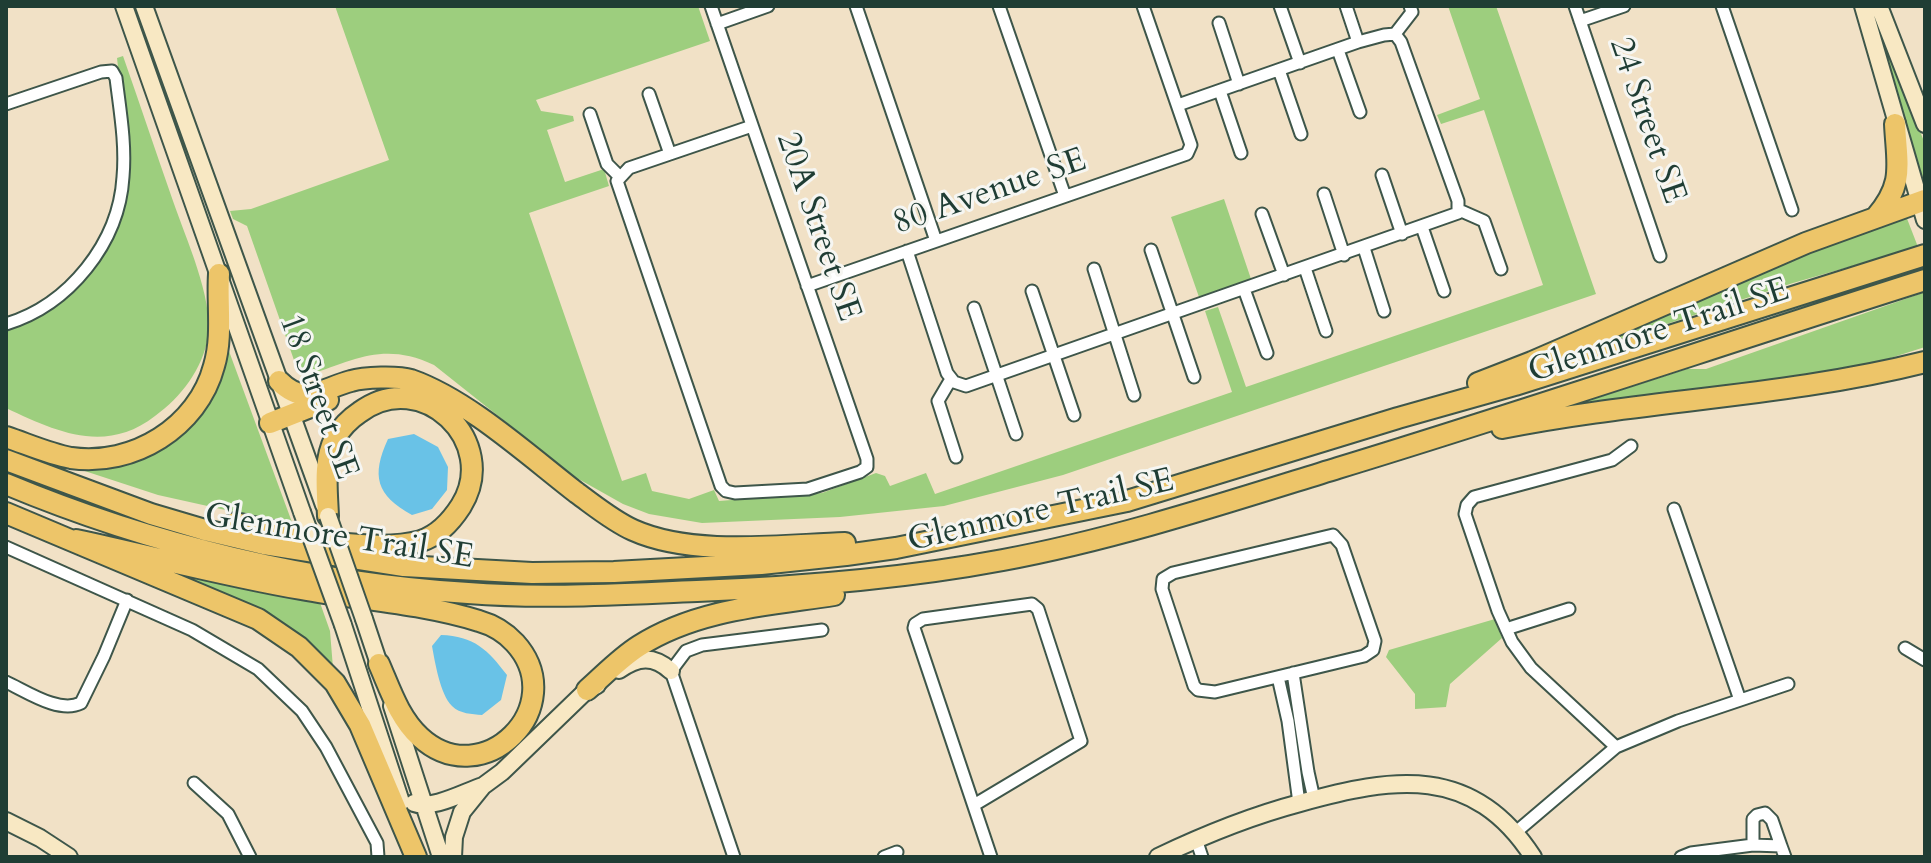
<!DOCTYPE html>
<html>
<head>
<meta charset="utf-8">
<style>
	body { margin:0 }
	#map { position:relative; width:1931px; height:863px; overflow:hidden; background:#f1e1c6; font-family:Cardo,serif }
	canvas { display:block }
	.frame { position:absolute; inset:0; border:8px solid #1f3d34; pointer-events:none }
</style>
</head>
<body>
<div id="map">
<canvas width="1931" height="863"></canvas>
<div class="frame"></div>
</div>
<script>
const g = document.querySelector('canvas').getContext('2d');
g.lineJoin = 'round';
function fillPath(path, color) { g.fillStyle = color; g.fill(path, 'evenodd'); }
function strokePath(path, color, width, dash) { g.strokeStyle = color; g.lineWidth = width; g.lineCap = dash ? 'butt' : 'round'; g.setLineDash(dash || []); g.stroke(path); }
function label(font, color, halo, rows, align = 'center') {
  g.font = font + ' Cardo,serif'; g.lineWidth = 6; g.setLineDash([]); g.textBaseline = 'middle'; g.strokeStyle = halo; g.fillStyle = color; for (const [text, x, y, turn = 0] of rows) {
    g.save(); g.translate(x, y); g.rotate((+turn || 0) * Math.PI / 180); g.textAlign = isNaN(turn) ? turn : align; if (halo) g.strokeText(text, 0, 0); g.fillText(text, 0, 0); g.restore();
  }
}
fillPath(new Path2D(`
	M335,6H698L710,41L536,100L541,111L573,116L574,121L547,130L565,182L604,169L609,186L529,213L622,481L646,473L652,491L689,499L714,490L719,501L822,493L876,473L885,476L890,486L926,473L935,494L1232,392L1205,311L1218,307L1246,387L1543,285L1484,110L1441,124L1437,115L1480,99L1448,6H1496L1596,294L1063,475L944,506L840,517L702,523L649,514L623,504L575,477L434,365C385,342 356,359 309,375L302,372L295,363L247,226L233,219L230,211L251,209L389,160Z
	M1877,21L1925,144L1924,182L1874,22Z
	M123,56C140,104 156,153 173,201C186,239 213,297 208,336C203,369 181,397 155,416C105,455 55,431 6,408V329L65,296L123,209L129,165L117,58Z
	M1224,199L1251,279L1199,297L1171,217Z
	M1906,216L1918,247L1793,283L1571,355L1794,253Z
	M1925,292V347L1856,369L1556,411L1687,369H1706Z
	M226,343L293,525L158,495L45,458L162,444Z
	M152,563L318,597L330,631L333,668Z
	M1495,619L1502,638L1450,684L1446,707L1415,709V694L1386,657L1389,650Z`), '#9dce7e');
fillPath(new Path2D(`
	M414,434L438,447L448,467L447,490L432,509L412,515C376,495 371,476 388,439Z
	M441,635C474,636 488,650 507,675L501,700L482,715C472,714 460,714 452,706C440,694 435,662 432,646Z`), '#69c2e7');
const street = new Path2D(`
	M711,6L867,459V467L860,472L808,489L735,493L726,491L721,486L617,181L629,168L752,126
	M856,6L936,241
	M999,6L1065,196
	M1280,6L1300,63
	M1346,6L1358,42
	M1575,6L1660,256
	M1722,6L1792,210
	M1580,21L1624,6
	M1219,23L1239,84
	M717,24L768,6
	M1395,34L1412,12L1410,6
	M1338,50L1360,112
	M1279,70L1301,134
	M1220,91L1241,153
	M649,94L670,154
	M6,104L101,72L112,71L116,78C120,111 126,144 123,177C119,243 69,305 6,324
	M590,114L607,164L619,176
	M1382,175L1402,234
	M1324,194L1344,255
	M1459,210L1484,221L1501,269
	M1262,214L1284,275
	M1422,227L1444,291
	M1364,248L1384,311
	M1151,250L1194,377
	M907,251L947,373L954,382L966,386L1458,213V201L1401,42L1395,34L1384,35L1358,42L1178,105
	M1305,268L1326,331
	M1094,269L1134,395
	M807,286L1187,154L1191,145L1143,6
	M1244,289L1267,353
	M1032,291L1074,415
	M974,308L1016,434
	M951,379L938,401L956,457
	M1674,509L1740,700
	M1333,535L1342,545L1375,641L1373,650L1364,656L1215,692L1198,690L1194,686L1162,589L1163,579L1173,573Z
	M6,547L192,630L258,669L302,711L326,747L377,843L378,857
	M1506,629L1569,609
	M1905,648L1925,660
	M1293,673L1308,772L1314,799
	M1278,677L1288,721L1299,803
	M6,682C26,691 59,714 81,703L104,656L127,600
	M1616,747L1531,668L1512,642L1498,611L1465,514L1467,505L1474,497L1612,460L1631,446
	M194,783L228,814L250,857
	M974,805L1081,741L1038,609L1032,604L923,619L915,624L914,628L991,857
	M1516,832L1616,747L1678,721L1788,684
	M1196,839L1202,857
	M1753,845V819L1757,815L1765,813L1772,820L1781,846
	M734,857L671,671L686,651L702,645L822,630
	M884,857L897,852
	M1681,857L1691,853L1753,845L1781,846L1785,857`);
const secondary = new Path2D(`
	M124,6L302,512
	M144,6L324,505
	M1863,6L1925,220
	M1879,6L1925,124
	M364,619L382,673
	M343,625L401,802
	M619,670C638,657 653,655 671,671
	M392,706L441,857
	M414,803C433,810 464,792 483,786
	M6,821L40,838L69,857
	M453,857L454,837L462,812L483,786L502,772L587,690L597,685
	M1158,857C1204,835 1251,816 1300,803C1393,777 1473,764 1533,857`);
const highway = new Path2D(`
	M1876,217C1905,183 1897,165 1895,124
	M279,381C305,407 321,389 351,381C364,377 398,376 411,380C468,400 529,456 577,493C595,506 613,521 633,530C693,557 781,545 845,543
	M1478,383L1532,362L1806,243L1925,200
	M270,423L328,400
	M1502,428C1642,400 1786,397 1925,362
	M6,437C27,444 49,454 71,458C133,467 198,427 214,366C223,336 217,304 219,274
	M6,460L151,514L205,530L264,544L404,566L532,573L614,572L761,564L846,555L896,548L1127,501L1398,418L1515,385L1925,255
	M6,484C152,545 310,583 468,593C544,599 621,594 697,591C799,587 902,579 1003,560C1116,539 1228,502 1338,468C1535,408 1729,342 1925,280
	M6,513L258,619L299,647L335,683L360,725L416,857
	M235,523C287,534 369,555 421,541C439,535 452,520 461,506C501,442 422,366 360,412C351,418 341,428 335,438C323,462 327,490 328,516
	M76,540C151,556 225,576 301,589C359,600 422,603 479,621C493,625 505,632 515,643C572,706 483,795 420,737C399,718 390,689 379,664
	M587,690C604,675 620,658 639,646C697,609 768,605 834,595`);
strokePath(street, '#3e564a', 15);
strokePath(secondary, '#3e564a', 20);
strokePath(highway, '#3e564a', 24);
strokePath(street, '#fff', 11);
strokePath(secondary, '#f8e8c3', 16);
strokePath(highway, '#edc569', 20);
const secondaryBridge = new Path2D(`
	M302,512L343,625
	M328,516L364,619`);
strokePath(secondaryBridge, '#3e564a', 20, []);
strokePath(secondaryBridge, '#f8e8c3', 16);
label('34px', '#1f3d34', '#f6f6f2', [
	["24 Street SE",1646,121,71],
	["80 Avenue SE",990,193,-19],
	["20A Street SE",817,227,71],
	["Glenmore Trail SE",1659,332,-18],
	["18 Street SE",317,397,70],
	["Glenmore Trail SE",1041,512,-13],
	["Glenmore Trail SE",339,538,9]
]);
</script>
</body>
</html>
